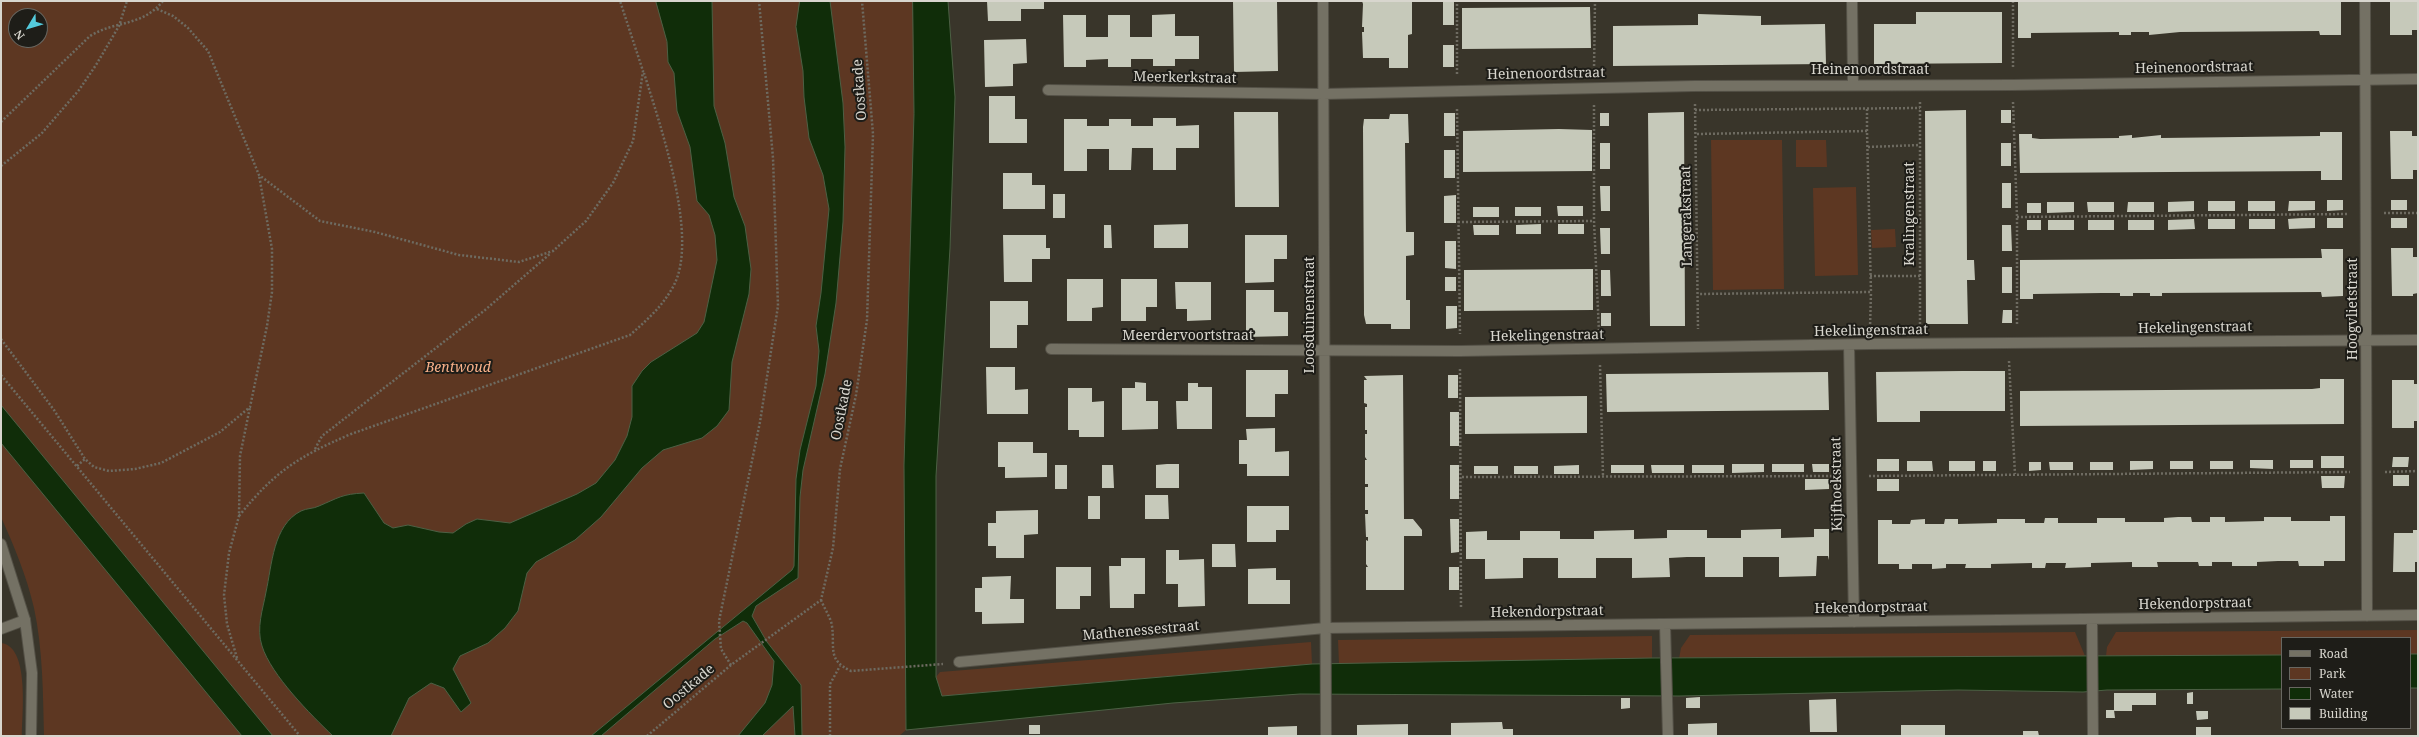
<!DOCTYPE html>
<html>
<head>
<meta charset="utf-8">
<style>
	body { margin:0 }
	#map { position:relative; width:2419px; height:737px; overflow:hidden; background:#39352a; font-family:"Noto Serif",serif }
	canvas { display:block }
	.frame { position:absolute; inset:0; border:2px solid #d8d6ce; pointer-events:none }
	.legend { position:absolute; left:2281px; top:637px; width:130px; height:92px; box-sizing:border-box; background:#1e1d18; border:1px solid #686761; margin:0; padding:5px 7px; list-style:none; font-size:12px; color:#d8d6ce }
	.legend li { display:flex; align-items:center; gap:8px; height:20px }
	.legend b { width:20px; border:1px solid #686761 }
	.north { position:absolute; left:8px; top:8px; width:40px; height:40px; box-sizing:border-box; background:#1e1d18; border:1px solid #686761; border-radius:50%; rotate:232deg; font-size:11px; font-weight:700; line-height:16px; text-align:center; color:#d8d6ce }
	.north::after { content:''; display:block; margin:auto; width:14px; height:18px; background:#53cadc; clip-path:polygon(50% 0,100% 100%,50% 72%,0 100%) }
</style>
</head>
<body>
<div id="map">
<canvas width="2419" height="737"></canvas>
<div class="frame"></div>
<ul class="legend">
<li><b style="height:5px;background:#747164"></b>Road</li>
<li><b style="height:11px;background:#5d3722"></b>Park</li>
<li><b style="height:11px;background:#102d09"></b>Water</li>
<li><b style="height:11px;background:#c6c9ba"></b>Building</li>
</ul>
<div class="north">N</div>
</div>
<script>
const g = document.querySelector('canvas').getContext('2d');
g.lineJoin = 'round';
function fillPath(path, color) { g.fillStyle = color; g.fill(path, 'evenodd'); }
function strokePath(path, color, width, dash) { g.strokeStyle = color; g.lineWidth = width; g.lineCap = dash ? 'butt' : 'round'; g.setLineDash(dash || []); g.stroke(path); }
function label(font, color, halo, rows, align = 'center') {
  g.font = font + ' "Noto Serif",serif'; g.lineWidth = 4; g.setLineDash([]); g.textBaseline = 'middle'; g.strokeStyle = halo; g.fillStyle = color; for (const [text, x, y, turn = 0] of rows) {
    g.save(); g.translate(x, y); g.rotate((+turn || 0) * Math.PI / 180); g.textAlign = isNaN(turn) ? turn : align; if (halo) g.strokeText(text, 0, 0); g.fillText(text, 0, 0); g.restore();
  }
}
fillPath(new Path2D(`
	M1,1H913L914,114L904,465L906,730L899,736H44C43,694 43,650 34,608C27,577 14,546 1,517ZM16,16H40V40H16Z
	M1711,140H1782L1784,289L1713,290Z
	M1796,140H1826L1827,167H1796Z
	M1856,187L1858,275L1815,276L1813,188Z
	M1895,229L1896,247L1872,248L1871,230Z
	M2418,630V654H2410V638H2282V655L2106,656L2107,647L2116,632Z
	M2075,632L2085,656L1679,659L1681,648L1690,635Z
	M1652,636V658L1339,664L1338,640Z
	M1311,642L1312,664L942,696L936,677L940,672Z
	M1,643C30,646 22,714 22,736H1Z`), '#5d3722');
const water = new Path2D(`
	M656,1H712L714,106L725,143L734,197L745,226L751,269L749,294L732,362L729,410L717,426L702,438L663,450L642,468L601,517L575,540L536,562L527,573L518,611L505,628L488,643L460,656L453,669L471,703L461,712L444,688L431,683L409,698L391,736H333C311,715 271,675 262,646C256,628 263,609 266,592C272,565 273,525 301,511C307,508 313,509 319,506C338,498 342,494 364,493L384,523L393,528L408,525L439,532L453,533L466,524L477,519L510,523L577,494L596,483L615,460L627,436L632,417V386L642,371L651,362L697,333L704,322L717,260L715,235L709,215L697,201L690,147L677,111L674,73L668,62L667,42Z
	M800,1H830L843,103L845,147L843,222L836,303L825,374L803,470L800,497L798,578L756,606L752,616L767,642L801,685L802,736H795L793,706L762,736H738L765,703L772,685L774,661L747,623L743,621L715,639L601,736H591L792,570L794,566L796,479L800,450L816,386L819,351L816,326L821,293L829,209L823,175L809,138L804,97L803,71L796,27Z
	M913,1H948L955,97L950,248L936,476V677L942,696L1312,664L1652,658L2282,655V689L2107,690L2083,692L1958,690L1679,696L1300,694L1173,703L906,730L904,465L914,114Z
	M1,405L273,736H242L1,443Z
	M2410,654H2418V688H2410Z`);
fillPath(water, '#102d09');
strokePath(water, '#4c6044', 1);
fillPath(new Path2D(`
	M987,1H1044V9H1021V21H988Z
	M1233,1H1277L1278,71L1234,72Z
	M1362,1H1412V34L1408,35V68H1389V58H1363L1362,32H1364V27H1362L1363,4Z
	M1443,1H1454V25H1443Z
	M2018,1H2341V35H2320L2319,31L2180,32L2149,35V32H2131V35H2119V32L2031,33V38H2018Z
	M2390,1H2418V30H2412V35H2390Z
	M1590,7L1591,48L1462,49V8Z
	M1916,12H2002V63L1874,64V24H1916Z
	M1175,14V36H1199V59H1175V66H1153V59H1131V67H1108V59L1086,60V67H1064L1063,15H1086V37H1108V15H1130V37H1152V15Z
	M1698,14L1761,16V25L1825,24L1826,64L1613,66V26L1698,25Z
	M1026,39L1027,63L1013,64V86L985,87L984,40Z
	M1443,45H1454V67H1443Z
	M989,96H1015V119H1027V143H989Z
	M1966,110L1967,260H1974L1975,280H1967L1968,324H1926L1925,111Z
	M2001,110H2011V123H2001Z
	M1234,112H1278L1279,207H1235Z
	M1684,112L1685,326H1650L1648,113Z
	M1444,113H1455V136H1444Z
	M1600,113H1609V126H1600Z
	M1390,114H1408L1409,143H1405L1406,232H1414V255L1406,256V300H1410V329H1391V324H1366L1364,315L1363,127L1364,119H1389Z
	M1153,118H1176V126L1199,125V148H1176V170H1153V148H1132L1131,170H1109V149H1087V171H1064V119H1087V126H1109V119H1131V126H1153Z
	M1559,129L1592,130V171L1463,172V131Z
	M2390,131H2412V136H2418V170H2413V179H2391Z
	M2320,132H2342V180H2321V171L2020,173L2019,134H2032V138L2040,139L2119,138V136L2132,135V138L2161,135V138L2320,136Z
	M1600,143H1610V169H1600Z
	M2001,143H2011V166H2001Z
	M1444,150H1455V178H1444Z
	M1003,173H1032V185H1045V209H1003Z
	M2002,183H2011V208H2002Z
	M1600,186H1610V211H1601Z
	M1053,194H1065V218H1053Z
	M1456,195V223H1444V196Z
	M2327,200H2343V210L2327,211Z
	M2391,200H2407V210H2391Z
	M2194,201V211L2168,212V202Z
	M2208,201H2235V211H2208Z
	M2248,201H2275V211H2248Z
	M2289,201H2315V210L2288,211Z
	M2047,202H2074V212L2047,213Z
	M2087,202H2114V212H2088Z
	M2128,202H2154V212H2127Z
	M2027,203H2041V213H2027Z
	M1557,206H1583V216H1558Z
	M1473,207H1499V217H1473Z
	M1515,207H1541V216H1515Z
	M2302,218H2315V228L2289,229L2288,219Z
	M2327,218H2343V228H2327Z
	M2391,218H2407V228H2391Z
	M2194,219L2195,229L2168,230V220Z
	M2208,219H2235V229H2208Z
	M2249,219H2275V229H2249Z
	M2027,220H2041V230H2027Z
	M2048,220H2074V230H2048Z
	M2088,220H2114V230H2088Z
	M2128,220H2154V230H2128Z
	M1188,224V248H1154V225Z
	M1541,224V234H1516V225Z
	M1558,224H1584V234H1558Z
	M1104,225H1111L1112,248H1104Z
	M1473,225H1499V235H1474Z
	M2002,225H2011L2012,251H2002Z
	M1600,228H1610V254H1601Z
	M1003,235H1046V248H1050V259H1032V282H1004Z
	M1245,235H1287V259H1274V282L1245,283Z
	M1445,241H1456V269L1445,268Z
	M2391,248H2413V257H2418V293L2413,294V296H2392Z
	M2321,249H2343V296L2322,297L2321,292L2162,293V296H2150V293H2133V296H2120V293H2102L2033,294V299H2020V260L2322,258Z
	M2002,267H2012V293H2002Z
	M1593,269V310L1464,311V270Z
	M1601,270H1610L1611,296H1601Z
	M1445,277H1456V291H1445Z
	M1067,279H1103V307L1092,308V321H1067Z
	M1121,279H1157V307H1146V321H1121Z
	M1175,282H1211V320L1187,321V309H1176Z
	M1246,290H1274V312H1288V336L1246,337Z
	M990,301H1028V325H1017V348H990Z
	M1446,306H1457V328L1446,329Z
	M2003,310H2012V323H2002Z
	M1601,313H1611V326H1601Z
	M986,367H1015V390L1028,389V414H987Z
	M1246,370H1288V394H1275V417H1246Z
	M1962,371H2005V411H1920V422H1877L1876,372Z
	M1828,372L1829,410L1607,412L1606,374Z
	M1403,375L1404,519H1413L1422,530V536H1404V590H1366V567H1368L1366,564V540L1368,541V537H1366L1365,514H1368V510H1365V487H1368V484H1365V460H1367L1365,457V434H1367V430H1365V407H1367V404L1364,403V380H1367L1364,376Z
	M1448,375H1458V398H1448Z
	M2320,379H2344V424L2020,426V391L2312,389L2320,388Z
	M2392,380H2414V384H2418V421H2414V428H2392Z
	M1135,382L1146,383V401H1158V429L1122,430V388H1135Z
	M1188,383H1198V387H1212V429H1177L1176,401H1188Z
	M1068,388H1092V402L1104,401V437H1079V430H1068Z
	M1587,396V433L1465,434V397Z
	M1450,412H1459V446H1450Z
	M1275,428V452L1289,451V476H1247V464H1239V440H1247L1246,429Z
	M998,442H1033V453H1047V477L1005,478V467H998Z
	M2321,456H2344V468H2321Z
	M2393,457H2409L2408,467H2392Z
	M1877,459H1899V471H1877Z
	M2250,460H2273V469L2250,468Z
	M2290,460H2313V468H2290Z
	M1907,461H1932L1933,471H1907Z
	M1949,461H1975V471H1949Z
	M1983,461H1996V471H1983Z
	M2130,461H2153V469L2130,470Z
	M2170,461H2193V469H2170Z
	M2210,461H2233V469H2210Z
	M2029,462H2041V470L2029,471Z
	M2049,462H2073V470H2050Z
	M2090,462H2113V470H2090Z
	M1167,464H1179V488H1156V465Z
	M1732,464H1764V472L1732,473Z
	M1772,464H1804V472H1772Z
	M1812,464H1829V472H1813Z
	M1055,465H1067V489H1055Z
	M1102,465H1113L1114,488H1102Z
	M1450,465H1459V499H1450Z
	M1579,465V474H1554V466Z
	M1611,465H1644V473H1611Z
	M1651,465H1684V473H1652Z
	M1692,465H1724V473H1692Z
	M1474,466H1498V474H1474Z
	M1514,466H1538V474H1514Z
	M2393,475H2409V486H2393Z
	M2321,476H2345L2344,488H2322Z
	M1805,479H1829V489L1805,490Z
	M1877,479H1899V491H1877Z
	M1145,495H1168L1169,519H1145Z
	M1088,496H1100V519H1088Z
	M1247,506H1289V530H1276V542H1247Z
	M1038,510V534L1024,535V558H996V546H988V523H996V511Z
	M2330,516H2345V561H2324V566H2299L2298,561H2278L2257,562V566H2232V562H2212V566H2199L2198,562H2157L2158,567H2132V562L2091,563V567L2065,568L2066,563H2046L2045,568H2032V563L1991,564V568H1965L1966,564H1946V568L1932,569V564H1912V569H1899V564H1878V520H1892V524H1910L1911,520L1925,519V524H1944L1945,519H1958V524L1997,523V519H2025V523H2044L2045,518H2058V523H2097V518H2125V522H2164V518L2178,517H2191L2192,522H2210V517H2225V522L2264,521V517H2291V521H2330Z
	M1450,519H1459V552L1451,553Z
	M1781,529V538L1814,537V529H1829V560L1828,556H1817L1816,576L1779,577V557H1743V577H1705V557H1687L1669,558L1670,577L1632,578V558H1596V578H1558V558H1523V578L1485,579V559H1466V532L1487,531V540H1520V531H1560V539H1594V531L1634,530V539L1667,538V530H1707V538H1741V530Z
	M2413,530H2418V562H2415V572H2393L2394,533H2413Z
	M1212,544H1235L1236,567H1212Z
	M1166,550H1179V560L1204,559L1205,606L1178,607V584H1166Z
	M1121,558H1145V594H1134V608H1110L1109,566H1121Z
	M1056,567H1091V596H1080V609H1056Z
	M1449,567H1459V590H1449Z
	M1276,568V580H1290V604H1248V569Z
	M1011,576L1010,599H1024V623L982,624V612H975V588H982V577Z
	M2193,692V704H2187V693Z
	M2114,693H2156V705H2132V711H2114Z
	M1700,697V708H1686V698Z
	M1621,698H1630V708L1621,709Z
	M1836,699L1837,732H1810L1809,700Z
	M2106,710H2114L2115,718H2106Z
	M2196,711H2208V719L2197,720Z
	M1502,722L1503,729H1513V736H1451V723Z
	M1717,723V736H1688V724Z
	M1408,724V736H1357V725Z
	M1029,725H1040V734H1029Z
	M1901,725H1945V736H1901Z
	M1297,726V736H1268V727Z
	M2196,727H2211V736H2196Z
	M2023,731H2038L2039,736H2023Z`), '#c6c9ba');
const street = new Path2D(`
	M1323,1L1326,736
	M1852,1L1853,84
	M2365,1L2367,616
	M1048,90L1323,94L1694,86L2013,85L2418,79
	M1849,345L1854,622
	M1051,349L1460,351L1870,344L2418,340
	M2092,619L2093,736
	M1665,624L1668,736
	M1,629L25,620
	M959,662L1325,628L2418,615`);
const secondary = new Path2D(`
	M1,544L25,620L32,673L31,736`);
strokePath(street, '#545147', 12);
strokePath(secondary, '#545147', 12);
strokePath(new Path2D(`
	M157,9L173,16L188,28L208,51L259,175L320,221L375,232L459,255L519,262L553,251L586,221L613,183L633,141L643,71L620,1
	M2013,67V1
	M1594,70L1595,1
	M1457,74V1
	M1920,102V327
	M2013,102L2017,217V325
	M1695,104L1698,329
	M1594,105V221L1599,332
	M1457,109L1460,334
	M1867,109V131
	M1695,110L1920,108
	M1,122L90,36C116,20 142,27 163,1
	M1697,134L1867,131L1871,292L1698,294
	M1868,147L1920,145
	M1,166L42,133L79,90L96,65L119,26L127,1
	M2384,213H2418
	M2017,217L2349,214
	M1458,222L1594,221
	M1870,276H1920
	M1870,328L1871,292
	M1,339L54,410L85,459L94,467L109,471L135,469L161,463L220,432L250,407L267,326L272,292V249L259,175
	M2009,361L2015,474
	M1600,365L1603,476
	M1460,369L1461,608
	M1,375L300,736
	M315,449L322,436L485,310L551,253
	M77,466L85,459
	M2385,472L2418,471
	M1869,476L2350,472
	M1462,477L1834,476
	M239,516C275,471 298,457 351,434L630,335C647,320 663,306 674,285C699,236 660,125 644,73
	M821,600C824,608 831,618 832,626C835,648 827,660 851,671L943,664
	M237,658L227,624L224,595L229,553L239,516L240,456L250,407
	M731,665L721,649L719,621L760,422L778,306L773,158L759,1
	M647,736L731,665L821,600L833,548L840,469L856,395L867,320L873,134L862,1
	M830,736V684L840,666`), '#6e6b61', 2.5, [2, 2]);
strokePath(street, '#747164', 10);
strokePath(secondary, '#747164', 10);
label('14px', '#d8d6ce', '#1e1d18', [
	["Heinenoordstraat",2194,68,-1],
	["Heinenoordstraat",1870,70],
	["Heinenoordstraat",1546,74,-1],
	["Meerkerkstraat",1185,78,1],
	["Oostkade",860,90,-94],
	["Kralingenstraat",1910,214,-90],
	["Langerakstraat",1687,216,-91],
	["Hoogvlietstraat",2353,309,-90],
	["Loosduinenstraat",1310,315,-90],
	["Hekelingenstraat",2195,328,-1],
	["Hekelingenstraat",1871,331,-1],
	["Meerdervoortstraat",1188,336],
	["Hekelingenstraat",1547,336,-1],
	["Oostkade",842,410,-79],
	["Kijfhoekstraat",1837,484,-91],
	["Hekendorpstraat",2195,604,-1],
	["Hekendorpstraat",1871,608,-1],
	["Hekendorpstraat",1547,612,-1],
	["Mathenessestraat",1141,631,-5],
	["Oostkade",689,687,-40]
]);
label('italic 14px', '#f8b089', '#1e1d18', [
	["Bentwoud",458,368]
]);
</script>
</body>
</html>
